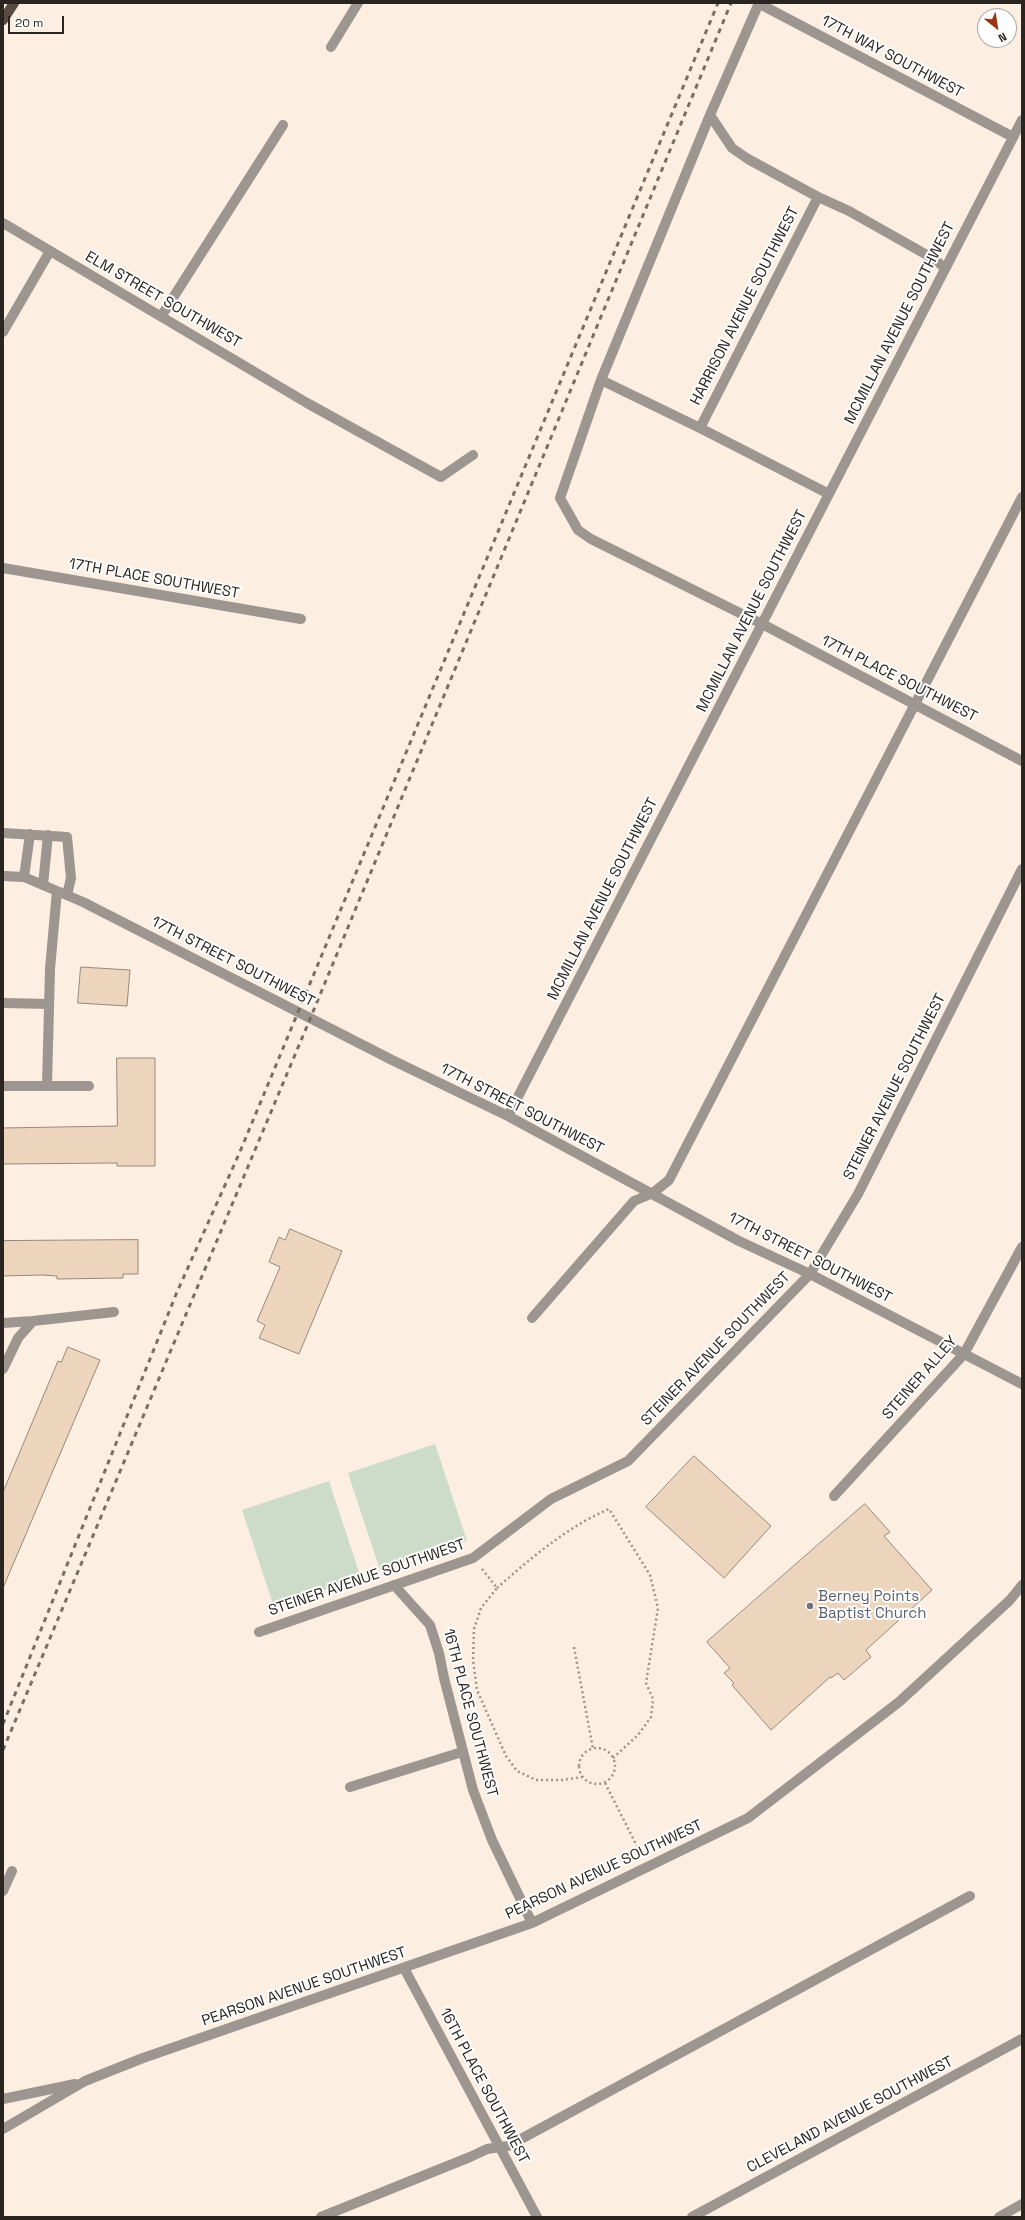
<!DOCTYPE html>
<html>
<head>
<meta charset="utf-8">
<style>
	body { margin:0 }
	#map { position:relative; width:1025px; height:2220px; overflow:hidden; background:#fceee0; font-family:"Space Grotesk",sans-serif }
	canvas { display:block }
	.frame { position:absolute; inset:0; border:4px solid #2a2520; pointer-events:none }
	.north { position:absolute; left:977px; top:8px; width:40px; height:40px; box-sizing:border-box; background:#fefefe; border:1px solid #a9a7a5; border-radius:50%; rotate:150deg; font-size:11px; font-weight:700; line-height:16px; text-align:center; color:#2a2520 }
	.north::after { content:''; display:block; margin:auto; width:14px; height:18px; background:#9b3412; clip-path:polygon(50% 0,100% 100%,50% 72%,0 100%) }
	.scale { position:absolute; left:8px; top:16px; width:56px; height:18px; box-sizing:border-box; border:2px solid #2a2520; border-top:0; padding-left:5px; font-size:12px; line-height:14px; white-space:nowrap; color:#2a2520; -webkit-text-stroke:3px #fefefe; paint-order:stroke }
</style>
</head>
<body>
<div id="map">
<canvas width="1025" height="2220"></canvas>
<div class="frame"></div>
<div class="north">N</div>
<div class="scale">20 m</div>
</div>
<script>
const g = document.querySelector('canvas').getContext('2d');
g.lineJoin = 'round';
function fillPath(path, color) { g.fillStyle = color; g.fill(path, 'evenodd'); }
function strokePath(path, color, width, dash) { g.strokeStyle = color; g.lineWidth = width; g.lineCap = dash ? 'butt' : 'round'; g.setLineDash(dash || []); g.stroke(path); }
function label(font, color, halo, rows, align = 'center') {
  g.font = font + ' "Space Grotesk",sans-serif'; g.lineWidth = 4; g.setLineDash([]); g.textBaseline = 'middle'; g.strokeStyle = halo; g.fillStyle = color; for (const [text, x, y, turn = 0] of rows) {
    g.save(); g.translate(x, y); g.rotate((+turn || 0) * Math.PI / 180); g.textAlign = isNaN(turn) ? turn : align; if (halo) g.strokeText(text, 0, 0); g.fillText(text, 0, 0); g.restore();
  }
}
fillPath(new Path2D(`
	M435,1444L467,1541L380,1570L348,1473Z
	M329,1481L361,1578L274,1607L242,1510Z`), '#cddbc9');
const building = new Path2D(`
	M81,967L130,970L127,1006L78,1003Z
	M117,1058H155V1166H117V1163L3,1164V1128L117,1126Z
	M290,1229L342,1251L299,1354L259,1338L265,1325L257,1321L280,1267L269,1262L279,1237L285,1240Z
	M138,1240V1274H123V1278L57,1279V1276L42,1275L3,1276V1241Z
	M68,1347L100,1360L3,1588V1492L58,1361L61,1362Z
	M694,1456L771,1526L724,1578L646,1507Z
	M865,1504L890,1532L884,1536L932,1590L866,1650L871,1657L844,1680L838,1673L831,1678L830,1677L771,1730L732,1685L734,1683L724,1673L730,1668L707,1642Z`);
fillPath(building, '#ecd4bd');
strokePath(building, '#96897c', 1);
strokePath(new Path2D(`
	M482,1569L497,1588L481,1608L474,1629L473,1660L477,1690L506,1756L517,1771L536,1780H562L582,1777
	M497,1588C531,1558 567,1527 609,1509L650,1575L658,1608L646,1683L653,1699L651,1717L638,1735L613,1758
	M574,1647L593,1749
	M579 1766a18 18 0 1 1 36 0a18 18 0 1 1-36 0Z
	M605,1783L641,1854`), '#9d9389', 2.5, [2, 3]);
strokePath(new Path2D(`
	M758,3L1013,137
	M759,3L710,115L601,380L560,498L578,530L591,539L766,626L1022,761
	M331,47L358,3
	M710,115L732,148L748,159L818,197L849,211L934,259L945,268
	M3,223L307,403L441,477L473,455
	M162,315L283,125
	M3,332L50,251
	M601,380L700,428L829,494
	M700,428L818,197
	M3,568L301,619
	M3,833L67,837L71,878L67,895
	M3,876L24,877L83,902L392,1060L508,1116L739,1241L810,1274L1022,1384
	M24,877L30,834
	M43,885L48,835
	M3,1003L49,1004
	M47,1085L50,969L57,891
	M3,1086H89
	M508,1116L1022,120
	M532,1318L634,1201L653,1193L669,1180L1022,497
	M3,1323L33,1321
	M3,1369L18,1338L33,1321L114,1312
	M834,1496L964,1354L1022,1247
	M394,1585L430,1625L439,1653L444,1678L473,1790L492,1840L532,1923
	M259,1632L473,1558L551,1499L628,1461L810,1274L858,1194L1022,869
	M350,1787L462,1752
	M3,1891L12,1871
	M404,1968L537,2217
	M3,2099L75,2084
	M3,2129L85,2081L143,2058L532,1923L748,1818L899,1702L1010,1600L1022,1585
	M321,2217L470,2157L487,2149L508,2146L970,1896
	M692,2217L1022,2039
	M999,2217L1022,2204`), '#9c9590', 10);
strokePath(new Path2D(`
	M3,20L14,3`), '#574b43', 10);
strokePath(new Path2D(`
	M3,1724L177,1292L239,1154L718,3
	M3,1750L310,1019L731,3`), '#787067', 3, [5, 5]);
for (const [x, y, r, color] of [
	[810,1606,4,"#6b7280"]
]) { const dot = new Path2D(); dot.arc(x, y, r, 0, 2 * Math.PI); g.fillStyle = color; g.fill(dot); strokePath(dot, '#fefefe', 1.5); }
label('15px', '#2a2520', '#fefefe', [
	["17TH WAY SOUTHWEST",892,57,28],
	["ELM STREET SOUTHWEST",163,300,30],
	["HARRISON AVENUE SOUTHWEST",745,306,-63],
	["MCMILLAN AVENUE SOUTHWEST",900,323,-63],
	["17TH PLACE SOUTHWEST",154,579,10],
	["MCMILLAN AVENUE SOUTHWEST",752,611,-63],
	["17TH PLACE SOUTHWEST",899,679,27],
	["MCMILLAN AVENUE SOUTHWEST",603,899,-63],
	["17TH STREET SOUTHWEST",233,962,27],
	["STEINER AVENUE SOUTHWEST",895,1087,-63],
	["17TH STREET SOUTHWEST",522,1109,27],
	["17TH STREET SOUTHWEST",810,1258,27],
	["STEINER AVENUE SOUTHWEST",716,1349,-46],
	["STEINER ALLEY",920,1378,-49],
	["STEINER AVENUE SOUTHWEST",367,1578,-19],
	["16TH PLACE SOUTHWEST",470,1713,75],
	["PEARSON AVENUE SOUTHWEST",604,1870,-25],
	["PEARSON AVENUE SOUTHWEST",304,1987,-19],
	["16TH PLACE SOUTHWEST",484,2086,62],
	["CLEVELAND AVENUE SOUTHWEST",850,2115,-28]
]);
label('15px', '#5b616d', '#fefefe', [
	["Berney Points",818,1597],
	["Baptist Church",818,1614]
], 'left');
</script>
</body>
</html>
